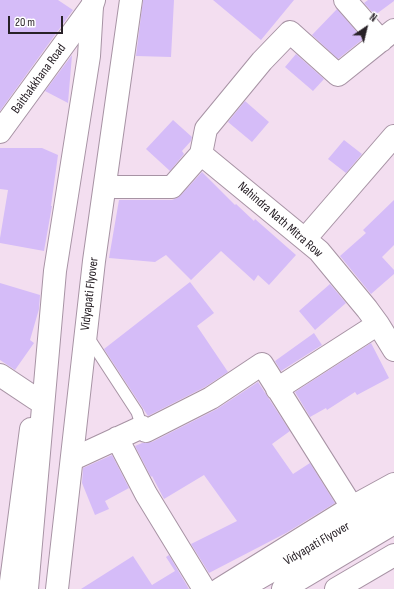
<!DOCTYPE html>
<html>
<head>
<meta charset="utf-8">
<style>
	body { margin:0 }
	#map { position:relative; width:394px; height:589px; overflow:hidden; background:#f3def0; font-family:"Sofia Sans Condensed",sans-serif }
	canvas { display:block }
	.north { position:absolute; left:346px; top:8px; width:40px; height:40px; -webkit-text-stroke:3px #fff; paint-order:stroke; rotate:35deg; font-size:11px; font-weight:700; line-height:16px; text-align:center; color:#282127 }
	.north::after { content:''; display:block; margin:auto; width:14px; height:18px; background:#282127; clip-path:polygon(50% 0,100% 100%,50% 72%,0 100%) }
	.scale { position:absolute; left:8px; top:16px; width:55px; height:18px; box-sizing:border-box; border:2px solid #282127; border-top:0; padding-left:5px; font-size:12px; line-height:14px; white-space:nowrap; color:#282127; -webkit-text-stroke:3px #fff; paint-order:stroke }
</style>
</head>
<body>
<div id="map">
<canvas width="394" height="589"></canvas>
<div class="north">N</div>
<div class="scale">20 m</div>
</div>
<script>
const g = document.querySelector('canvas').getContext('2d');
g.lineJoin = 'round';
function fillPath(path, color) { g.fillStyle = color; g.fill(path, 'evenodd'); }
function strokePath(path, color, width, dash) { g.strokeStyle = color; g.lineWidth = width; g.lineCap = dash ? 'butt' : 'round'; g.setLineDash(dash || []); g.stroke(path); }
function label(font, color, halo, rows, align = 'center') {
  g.font = font + ' "Sofia Sans Condensed",sans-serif'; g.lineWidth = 3; g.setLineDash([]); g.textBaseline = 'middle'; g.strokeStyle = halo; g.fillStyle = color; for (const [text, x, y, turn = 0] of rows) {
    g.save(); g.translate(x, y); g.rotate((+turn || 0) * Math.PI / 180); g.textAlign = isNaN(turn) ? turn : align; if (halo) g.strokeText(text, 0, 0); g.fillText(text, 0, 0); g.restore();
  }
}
fillPath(new Path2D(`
	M0,0H58L73,10L0,111Z
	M143,0H174L171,57L136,56Z
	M213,0H294L261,40Z
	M368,0H394V1L375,15L364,3Z
	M337,9L363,39L338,59L312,35Z
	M296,54L324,79L313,91L285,67Z
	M72,55L68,103L45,91Z
	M245,101L269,122L252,142L228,122Z
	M173,120L192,137L191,141L182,151L184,154L170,171L146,149Z
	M344,140L362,154L346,173L328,159Z
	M0,148H42L58,155L51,206H52L44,251L0,243V238L8,190L0,189Z
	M202,172L235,205L236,204L254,221L255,219L296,255L269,285L258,275L254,281L221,251L191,280L166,255L155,262L109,258L119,200H172L177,198L181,195Z
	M394,200V245L382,257L394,270V274L371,294L340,256L366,233L363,230Z
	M190,282L214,313L197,326L228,372L205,387L148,416L104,349Z
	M0,283L40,295L39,309L30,340L34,343L15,370L0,360Z
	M330,284L346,303L315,330L299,311Z
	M314,333L322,345L281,371L275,361Z
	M371,343L389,378L357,395L355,392L327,410L326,408L310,417L295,392Z
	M258,382L290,431L272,444L293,474L310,463L335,503L286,533L209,573L191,544L237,521L204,475L164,499L152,476L151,477L135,446L142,443H144L152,442L217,409Z
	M112,455L129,488L105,501L109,509L95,515L82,483L83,468Z
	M169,555L189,589H81L133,556L152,585L175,571L166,557Z`), '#d5bcf8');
const lane = new Path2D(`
	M92,343L137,412L142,427`);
const street = new Path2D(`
	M345,0L381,41
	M0,132L92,6
	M201,154L319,251L367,309L378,324L394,350
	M115,187H172L201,154L206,129L262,61L290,32L338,75L394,30
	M305,239L394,136
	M0,375L36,399
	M277,389L378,324
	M117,438L146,494L204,589
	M77,457L142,427L146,431L211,398L262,364L352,507
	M10,589L31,429
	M220,589L352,507L394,484
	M336,589L394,555`);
const primary = new Path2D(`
	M27,589L55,271L89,56L92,6L94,0
	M57,589L94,261L131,0
	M240,589L394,500
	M283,589L394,523`);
strokePath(lane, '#a793a4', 13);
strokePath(street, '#a793a4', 24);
strokePath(primary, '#a793a4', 24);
strokePath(lane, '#fff', 11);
strokePath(street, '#fff', 22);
strokePath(primary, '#fff', 22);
label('13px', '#282127', '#fff', [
	["Baithakkhana Road",39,79,-54],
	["Nahindra Nath Mitra Row",280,220,41],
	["Vidyapati Flyover",90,294,-83],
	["Vidyapati Flyover",317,544,-30]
]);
</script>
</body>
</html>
